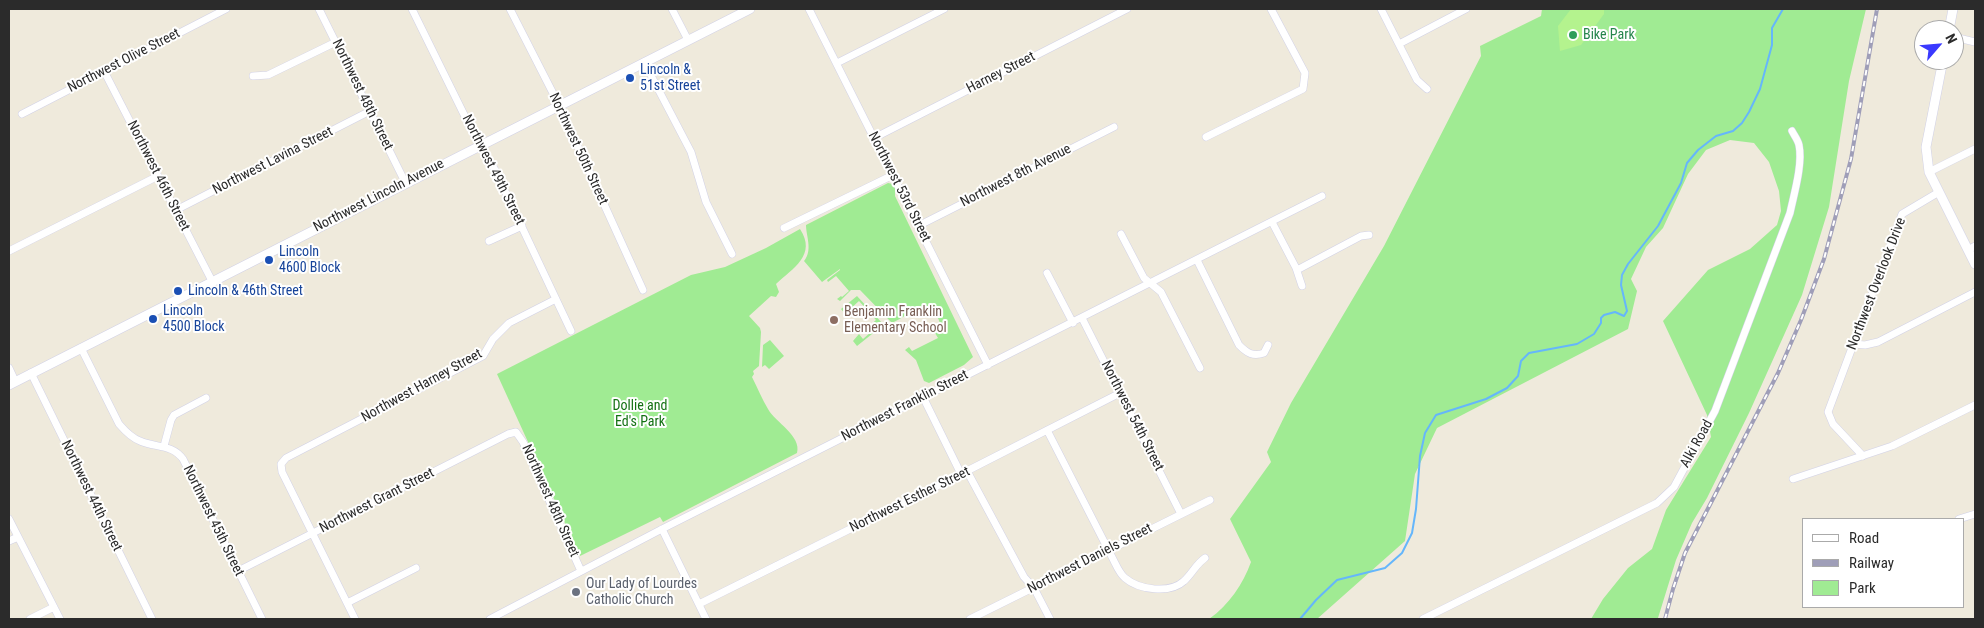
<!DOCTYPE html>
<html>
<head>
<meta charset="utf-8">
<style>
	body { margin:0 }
	#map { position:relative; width:1984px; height:628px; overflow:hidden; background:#efeadc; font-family:"Roboto Condensed",sans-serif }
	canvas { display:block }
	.frame { position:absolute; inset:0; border:10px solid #2b2b2b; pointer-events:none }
	.legend { position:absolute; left:1802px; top:518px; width:162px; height:90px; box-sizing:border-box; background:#fff; border:1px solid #aaa; margin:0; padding:6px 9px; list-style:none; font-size:15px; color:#2b2b2b }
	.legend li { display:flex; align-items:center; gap:10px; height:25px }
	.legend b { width:25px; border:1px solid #aaa }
	.north { position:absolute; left:1914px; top:20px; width:50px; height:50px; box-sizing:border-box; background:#fff; border:1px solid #aaa; border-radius:50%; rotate:63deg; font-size:14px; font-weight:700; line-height:20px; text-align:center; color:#2b2b2b }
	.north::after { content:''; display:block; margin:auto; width:18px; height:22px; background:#3a39ff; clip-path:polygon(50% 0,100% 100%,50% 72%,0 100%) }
</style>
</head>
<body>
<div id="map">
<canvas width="1984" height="628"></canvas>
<div class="frame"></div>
<ul class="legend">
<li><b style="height:6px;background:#fff"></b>Road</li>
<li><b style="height:6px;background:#9f9eb8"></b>Railway</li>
<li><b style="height:14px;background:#a0eb93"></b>Park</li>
</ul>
<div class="north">N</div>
</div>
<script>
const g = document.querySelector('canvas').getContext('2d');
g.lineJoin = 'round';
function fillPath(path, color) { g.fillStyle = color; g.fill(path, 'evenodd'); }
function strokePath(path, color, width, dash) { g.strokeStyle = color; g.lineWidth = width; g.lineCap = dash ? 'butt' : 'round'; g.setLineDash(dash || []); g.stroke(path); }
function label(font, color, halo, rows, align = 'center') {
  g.font = font + ' "Roboto Condensed",sans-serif'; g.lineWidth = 4; g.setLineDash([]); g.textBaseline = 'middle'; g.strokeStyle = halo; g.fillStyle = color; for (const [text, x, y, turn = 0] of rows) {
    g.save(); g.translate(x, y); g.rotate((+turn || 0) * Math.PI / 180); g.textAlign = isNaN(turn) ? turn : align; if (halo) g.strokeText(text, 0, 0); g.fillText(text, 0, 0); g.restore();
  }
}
fillPath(new Path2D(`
	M1542,9H1866L1849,81L1829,207L1802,295L1749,413L1707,498L1692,523L1676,560L1658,618L1591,619L1603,599L1628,568L1652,549L1666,510L1711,437L1707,415L1663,321L1708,270L1750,249L1777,225L1781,211L1779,191L1769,162L1754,143L1730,140L1706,150L1688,174L1663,228L1646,247L1631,279L1637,291L1628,329L1437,428L1415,474L1405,541L1317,619H1209C1229,605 1243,584 1251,562L1230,519L1271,462L1267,452L1291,403L1384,246L1481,56L1480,46L1541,16Z
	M888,183L893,184L895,188V196L973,357L964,365L929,383L924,381L916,360L905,350L909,347L912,351L938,338L935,333L938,330H940C941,324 939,320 936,314C927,300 903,318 892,323L860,290H851L840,301L837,299L841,296L842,297L849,291L836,276L828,282L827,280L840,270V269L822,282L804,261C813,250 806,236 806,225Z
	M800,229C817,255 793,268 776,284L779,292L776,297L771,296L749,316L760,328L761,332L759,366L753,371L754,374L752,377C757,387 762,399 768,409C775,422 802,436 797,453L663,522L660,517L580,556L497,374L691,275L725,267L766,248Z
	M857,296L883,324L877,329V332L872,334L857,346L853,341L859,334L863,339L871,332L867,328L876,320L859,301L849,310L850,312L846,315L841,309Z
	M770,340L784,356L769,369L765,365L762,367L763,345Z`), '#a0eb93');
fillPath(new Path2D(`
	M1571,9H1604V14L1581,45L1560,51L1558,26Z`), '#b4f38e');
strokePath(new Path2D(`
	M1300,619L1316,600L1337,580L1385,568L1402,553L1412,533L1416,509L1420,456L1425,433L1436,415L1486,399L1507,388L1518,376L1521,361L1529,353L1577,344L1594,334L1601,323V318L1604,315L1615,312L1624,316L1627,311L1621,285L1622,275L1628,264L1658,226L1681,183L1687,163L1698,150L1716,136L1733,131L1742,123L1749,112L1760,89L1772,45V28L1783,9`), '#65b6fb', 2);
const minor = new Path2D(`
	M319,9L405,182
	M412,9L479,145L495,170L571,331
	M510,9L559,105L643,290
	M672,9L688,40
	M809,9L988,365
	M1381,9L1417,80L1427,89
	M1954,37L1975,42
	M1399,44L1466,9
	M644,62L691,152L706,202L732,254
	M837,63L944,9
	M104,71L212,281
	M253,76L268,75L336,42
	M22,114L226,9
	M1206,137L1303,89L1305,73L1271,9
	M874,138L1127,9
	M1929,172L1975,149
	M176,210L370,111
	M1272,222L1296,268L1302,286
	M918,226L1114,127
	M784,228L893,175
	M1121,234L1144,278L1161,292L1200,368
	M489,241L522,226
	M1968,250L1975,246
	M9,251L158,176
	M1197,260L1239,345C1247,353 1253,357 1264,353L1268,345
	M1297,270L1361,236L1369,235
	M1047,273L1073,323
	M1082,318L1181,514
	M1854,344L1865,345L1878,342L1975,292
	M81,348L119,424C125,431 132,438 140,441C156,448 172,444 183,459L262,619
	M9,368L15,381
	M31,373L152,619
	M923,397L961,474
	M1047,430L1114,561C1117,567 1120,574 1125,578C1139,590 1170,594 1184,581C1192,574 1196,564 1205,558
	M164,446L171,420L174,415L206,398
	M1863,456L1833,424L1828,412L1902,214L1939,192
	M967,471L1024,577L1034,588L1050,619
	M1793,479L1892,446L1975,405
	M9,519L60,619
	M1959,519L1975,514
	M662,529L706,619
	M9,541L18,537
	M238,571L508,434L516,432L523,442L581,571
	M347,603L416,568
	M699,604L961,474L1120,393
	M30,619L54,607
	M355,619L282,472L281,464L286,458L483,356L493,339L509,323L556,299
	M490,619L662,529L1322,196
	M970,619L1210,500
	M1423,619L1657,503L1674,487L1715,411L1790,213C1794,194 1803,164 1799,145C1798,140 1794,135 1792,131`);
const tertiary = new Path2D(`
	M1949,30L1953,9
	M1943,60L1926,147L1929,172L1975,264
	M9,385L750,9`);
strokePath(minor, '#d1d1e6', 8);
strokePath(tertiary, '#d1d1e6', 10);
strokePath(minor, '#fff', 7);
strokePath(tertiary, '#fff', 9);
const rail = new Path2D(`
	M1665,619L1673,589L1685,553L1778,373L1801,320L1824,259L1851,159L1877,9`);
strokePath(rail, '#9f9eb8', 4);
strokePath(rail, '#fff', 2, [5.5]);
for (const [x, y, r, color] of [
	[1573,35,5,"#2e9e5b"],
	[630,78,5,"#1a4fb4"],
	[269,260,5,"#1a4fb4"],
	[178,291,5,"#1a4fb4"],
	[153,319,5,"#1a4fb4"],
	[834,320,5,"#8d6e63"],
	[576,592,5,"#6b7280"]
]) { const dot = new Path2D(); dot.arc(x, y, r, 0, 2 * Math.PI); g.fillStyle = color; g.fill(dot); strokePath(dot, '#fff', 2); }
label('14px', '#27864d', '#fff', [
	["Bike Park",1583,35]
], 'left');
label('14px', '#2b2b2b', '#fff', [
	["Northwest Olive Street",124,61,-27],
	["Harney Street",1001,73,-27],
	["Northwest 48th Street",362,95,64],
	["Northwest 50th Street",578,149,65],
	["Northwest Lavina Street",273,161,-27],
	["Northwest 49th Street",493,170,63],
	["Northwest 46th Street",158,176,63],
	["Northwest 8th Avenue",1016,176,-27],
	["Northwest 53rd Street",899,187,63],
	["Northwest Lincoln Avenue",379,196,-27],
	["Northwest Overlook Drive",1877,284,-69],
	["Northwest Harney Street",422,386,-29],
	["Northwest Franklin Street",905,406,-27],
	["Northwest 54th Street",1132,416,63],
	["Alki Road",1697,444,-61],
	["Northwest 44th Street",91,496,64],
	["Northwest Esther Street",910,500,-26],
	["Northwest Grant Street",377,501,-27],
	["Northwest 48th Street",550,501,66],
	["Northwest 45th Street",213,521,64],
	["Northwest Daniels Street",1090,559,-27]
]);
label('14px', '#164399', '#fff', [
	["Lincoln &",640,70],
	["51st Street",640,86],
	["Lincoln",279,252],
	["4600 Block",279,268],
	["Lincoln & 46th Street",188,291],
	["Lincoln",163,311],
	["4500 Block",163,327]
], 'left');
label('14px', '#785e54', '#fff', [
	["Benjamin Franklin",844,312],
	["Elementary School",844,328]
], 'left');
label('14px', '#147113', '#fff', [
	["Dollie and",640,406],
	["Ed's Park",640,422]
]);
label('14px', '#5b616d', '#fff', [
	["Our Lady of Lourdes",586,584],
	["Catholic Church",586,600]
], 'left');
</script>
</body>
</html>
